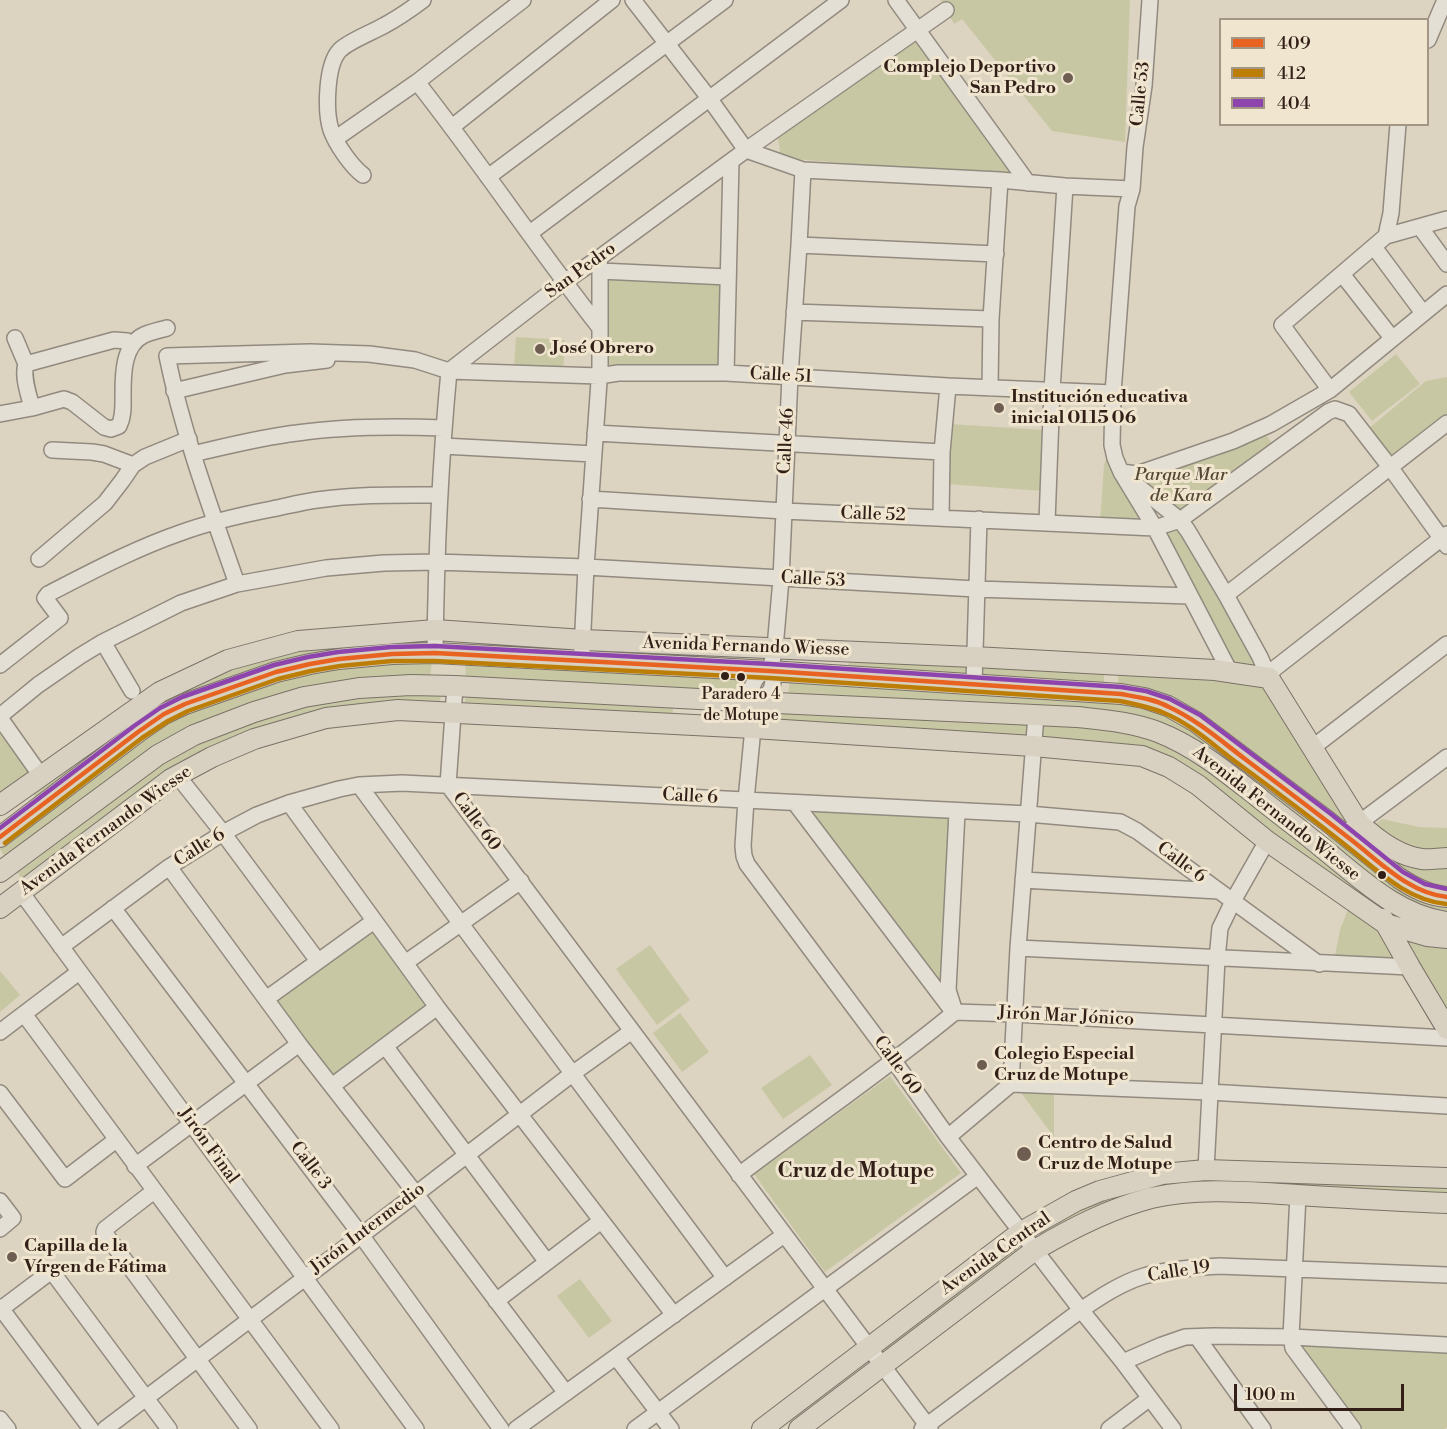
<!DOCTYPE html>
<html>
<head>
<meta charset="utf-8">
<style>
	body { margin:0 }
	#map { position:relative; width:1447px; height:1429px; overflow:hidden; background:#dcd3c0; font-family:"Libre Bodoni",serif }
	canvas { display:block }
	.legend { position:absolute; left:1219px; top:18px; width:210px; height:108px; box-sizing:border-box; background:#f0e5ce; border:2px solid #a49685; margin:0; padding:8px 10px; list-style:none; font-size:18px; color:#321f17 }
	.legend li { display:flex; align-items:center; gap:12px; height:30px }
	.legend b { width:30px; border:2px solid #a49685 }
	.scale { position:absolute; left:1234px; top:1384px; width:170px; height:27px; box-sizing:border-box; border:3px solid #321f17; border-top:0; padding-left:8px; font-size:18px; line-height:21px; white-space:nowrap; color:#321f17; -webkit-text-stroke:4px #f0e5ce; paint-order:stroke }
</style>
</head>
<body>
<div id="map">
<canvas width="1447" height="1429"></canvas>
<ul class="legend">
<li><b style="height:8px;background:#e86221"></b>409</li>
<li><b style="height:8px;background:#bc7e07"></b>412</li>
<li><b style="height:8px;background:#8e44ad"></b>404</li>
</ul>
<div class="scale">100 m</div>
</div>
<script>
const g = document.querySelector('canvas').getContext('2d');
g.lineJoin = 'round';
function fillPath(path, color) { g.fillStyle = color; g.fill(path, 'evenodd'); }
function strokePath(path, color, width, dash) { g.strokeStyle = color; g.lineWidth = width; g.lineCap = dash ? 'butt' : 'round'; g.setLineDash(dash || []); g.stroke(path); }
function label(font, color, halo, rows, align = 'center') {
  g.font = font + ' "Libre Bodoni",serif'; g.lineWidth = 6; g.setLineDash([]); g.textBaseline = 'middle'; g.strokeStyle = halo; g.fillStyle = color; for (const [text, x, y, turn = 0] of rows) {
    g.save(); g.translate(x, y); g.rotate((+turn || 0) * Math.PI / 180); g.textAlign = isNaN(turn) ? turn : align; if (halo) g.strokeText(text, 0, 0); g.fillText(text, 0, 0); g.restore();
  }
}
fillPath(new Path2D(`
	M941,0H1130L1125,142L1052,131L962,19L954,24Z
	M916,37L1018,177L781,158L778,138Z
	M600,274L721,280V368L618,364L601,374Z
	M516,337L565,340L563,371L514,368Z
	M1396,354L1420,384L1372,421L1349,392Z
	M1447,377V419L1391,462L1368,429L1426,381Z
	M949,424L1045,430L1044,491L946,484Z
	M1264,433L1272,443L1180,516L1134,479Z
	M1107,457L1112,458L1153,525L1100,523L1104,465Z
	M1179,523L1265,675L1232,670L1162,529Z
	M428,638V649L270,664L210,685L157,710L36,798L31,790L152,704L224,669L295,649Z
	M849,657L966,664V677L848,669Z
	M432,659L430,679L255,703L6,859L0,849V842L183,712L291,673Z
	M465,661L740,675L739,696L466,681Z
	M979,665L1104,671V684L979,677Z
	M1118,671L1266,684L1348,820L1343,826L1118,684Z
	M790,678L993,689L1163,708L1311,816L1305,825L1166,728L788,696Z
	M441,690L440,707L269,728L24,881L15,870L181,750L306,702Z
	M466,691L672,705L674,718L464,708Z
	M783,709L1029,723L1027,736L781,722Z
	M1043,723L1123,729L1191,756L1359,888L1357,894L1291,847L1209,784L1140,750L1116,743L1043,737Z
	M0,726L35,773L0,798Z
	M817,810L951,817L945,978L930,983L809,821Z
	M1382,819L1419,827L1447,828V853H1418L1370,828Z
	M1332,831L1447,902V916L1399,900L1325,841Z
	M1359,831L1447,863V889L1416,881Z
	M1350,904L1383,925L1405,964L1334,961L1340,930Z
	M371,928L430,1006L334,1077L275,998Z
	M1400,933L1447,945V1016Z
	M650,945L690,1000L657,1025L616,969Z
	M0,971L20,995L0,1012Z
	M680,1013L709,1052L682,1072L653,1033Z
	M810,1055L832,1085L783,1119L761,1088Z
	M890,1076L961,1173L825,1272L754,1174Z
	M1019,1090L1054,1093V1137Z
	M1189,1174L1447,1183V1198L1214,1187L1045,1241L1036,1229L1079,1203Z
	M1016,1242L1025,1253L889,1354L881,1344Z
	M580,1279L612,1321L589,1338L557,1296Z
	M1297,1343L1447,1351V1427L1445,1429H1356Z`), '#c8c7a3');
const minor = new Path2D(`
	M633,0L709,98L746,150L803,170L1000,180L1065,186L1132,189
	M896,0L1028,183
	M1150,0L1144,86L1135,147L1132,189L1127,206L1113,393L1112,445L1115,458L1121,472L1155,528L1230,672
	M1428,40L1445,0
	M417,82C480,162 537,248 600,328
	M1398,124L1391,213L1386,236L1447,219
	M452,127L612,0
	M335,139L417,82L523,0
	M363,175C351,166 336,144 331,130C325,111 326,64 340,50C349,41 373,32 385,25C398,18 411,9 423,0
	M488,177L725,0
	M1420,227L1447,264
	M530,233L841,0
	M799,245L996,254
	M1374,247L1423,313
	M600,271L728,277
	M1342,274L1392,338
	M794,312L991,319
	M15,338L26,364
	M726,373L731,162
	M990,388L991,319L1000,180
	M1330,390L1282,325L1386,236
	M174,391L285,365L327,360
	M32,408C29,395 22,377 26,364L114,340L127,341L132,345
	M0,414L32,408L64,399L72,402L104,427L111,429L119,426C124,416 123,405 123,394C123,374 123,345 144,335C151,332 160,330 167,328
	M595,433L942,452
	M443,446L594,454
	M52,450L92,452L104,454L133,465
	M193,454C227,446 262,437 297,433C346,426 395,426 444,428
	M1121,472L1137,474L1233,441L1271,424L1330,390L1447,294
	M1134,483L1180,520L1188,531L1226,595L1260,657L1269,678
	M590,499L784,511L1155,528L1180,520L1328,412L1335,409L1349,414L1390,467L1447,546
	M941,518L942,452L948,386
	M1047,522L1052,390L1065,186
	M39,559L105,503L122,481L133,465L145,457L189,439
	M237,584C211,509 183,434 167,356L310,352L369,354L415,360L449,371L599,376L618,373H726L948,386L1113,393
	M1226,595L1447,423
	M103,642L132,691
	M582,650L586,567L600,367V274L599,258
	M435,653C436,559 440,465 449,371L564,282L599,258L746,150L946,10
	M0,665L60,618L45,598L48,594C91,572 134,549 180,533C210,522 241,515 272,509C287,506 302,502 317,500C358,494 399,495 440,495
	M770,671L760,674L755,680L752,687L755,702L753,728L746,800L743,846L744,856L747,864L894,1061L948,1137L1081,1310L1123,1362L1173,1429
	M1269,678L1274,669L1447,534
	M974,684L979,519
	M455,686L448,785L930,1429
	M755,702L765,697L771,690L773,682L770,671L775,648L781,579L790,376L799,245L803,170
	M0,716L38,685L80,656L103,642L181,603L237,584L326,568L384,563L436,562L586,567L976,589L1190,596
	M0,718L41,776
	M1312,748L1447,644
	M177,775L223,833L318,961
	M359,785L461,924L725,1278
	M289,803L437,1007L674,1315
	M795,803L954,1013
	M1351,829L1447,757
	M169,867L299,1044L416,1194L566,1393
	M1023,880L1219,891
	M21,892L416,1429
	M113,908L361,1235L501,1429
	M61,947L169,867L223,833L257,815L289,803L339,789L359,785L402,783L1028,814L1120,822L1137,831L1319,964
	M1018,948L1410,967
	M405,963L521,881
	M266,999L374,921
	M954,1009L948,990L957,812
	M24,1014L331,1429
	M0,1032L79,972
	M385,1046L547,1262
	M1011,1084L1018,948L1036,715
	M332,1086L437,1007
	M0,1093L65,1179L116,1140
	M948,1137L1011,1084L1209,1092L1447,1106
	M135,1166L299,1044
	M1206,1170L1217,959L1220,928L1224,920L1233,901L1267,841
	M739,1175C811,1120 886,1069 955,1012L1015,1014L1447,1038
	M154,1191L105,1229L104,1232L249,1429
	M1298,1195L1291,1337L1293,1348L1353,1429
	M0,1201L13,1218L0,1229
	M496,1301L601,1221
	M0,1307L91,1429
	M1,1309L50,1272L53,1273L169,1429
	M1197,1337L1263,1429
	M616,1357L671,1429
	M1123,1362L1162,1345L1185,1337L1213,1336L1291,1337L1447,1345
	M0,1419L8,1429
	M105,1429L416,1194L572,1074L632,1031
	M516,1429L784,1235
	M635,1429L978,1176
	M922,1429L1081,1310C1100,1297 1121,1283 1144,1276C1168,1269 1194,1268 1219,1266L1447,1275
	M1109,1429L1150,1398`);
const major = new Path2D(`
	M0,805L160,692L228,660L298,641L435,630L584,640L974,657L1215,670L1269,678L1359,823C1376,839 1398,856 1422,859C1430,860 1439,858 1447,858
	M0,837L138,732L164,714L185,704L276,672L310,664L339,659L392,654L435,653L770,671L1121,694L1144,698L1168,706L1196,722L1326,820L1399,878C1414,888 1429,896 1447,897
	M0,872L158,755L194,735L254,712L304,697L359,688L411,685L455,686L755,702L1077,717C1105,720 1132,722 1158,732C1196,747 1226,772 1258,797C1280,815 1304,832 1326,851C1362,880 1399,916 1447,922
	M0,908L171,779L212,757L254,739L326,718L398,710L753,728L1033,746L1142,756L1169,767L1198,785L1267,841L1386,924L1427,936L1447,938
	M1383,919L1410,967L1447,1029
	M762,1429L1021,1232L1076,1201L1100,1191L1162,1174L1206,1170L1447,1178
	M799,1429L1035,1250C1072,1228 1109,1209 1151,1198C1199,1187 1248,1192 1297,1195C1347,1198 1397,1201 1447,1203`);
strokePath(minor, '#928a7f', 18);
strokePath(major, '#7a7268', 22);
strokePath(minor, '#e4dfd5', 15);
strokePath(major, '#d8d0c0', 20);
strokePath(new Path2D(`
	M0,837L138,732L164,714L185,704L276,672L310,664L339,659L392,654L435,653L770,671L1121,694C1137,697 1154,699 1169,707C1197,720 1220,740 1245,759C1281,786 1318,814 1354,842C1382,864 1410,893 1447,897`), '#e86221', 4.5);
strokePath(new Path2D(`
	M5,843L142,738L168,721L188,711L278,679L311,671L340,666L392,661H435L770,678L1120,701C1135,704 1150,707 1164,713C1191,724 1213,745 1236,762C1274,790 1312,818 1349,848C1378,871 1407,900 1446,904`), '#bc7e07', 4.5);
strokePath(new Path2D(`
	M0,828L134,726L160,708L182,697L274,665L308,657L338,652L391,647L435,646L770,664L1121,687L1146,691L1170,699L1200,715L1331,814L1403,872L1425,884L1447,889`), '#8e44ad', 4.5);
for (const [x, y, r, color] of [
	[1068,78,6,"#6e5e52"],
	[540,349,6,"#6e5e52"],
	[999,408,6,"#6e5e52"],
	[725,676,5,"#321f17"],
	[741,677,5,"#321f17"],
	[1382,875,5,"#321f17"],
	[982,1065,6,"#6e5e52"],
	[1024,1154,8,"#6e5e52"],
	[12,1257,6,"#6e5e52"]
]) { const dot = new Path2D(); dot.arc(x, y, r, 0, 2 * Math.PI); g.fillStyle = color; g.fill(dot); strokePath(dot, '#f0e5ce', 2); }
label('16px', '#321f17', '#f0e5ce', [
	["Paradero 4",741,695],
	["de Motupe",741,716]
]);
label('bold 18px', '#321f17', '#f0e5ce', [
	["Complejo Deportivo",1056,68,"right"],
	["San Pedro",1056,89,"right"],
	["José Obrero",552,349],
	["Institución educativa",1011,398],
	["inicial 0115 06",1011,419],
	["Colegio Especial",994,1055],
	["Cruz de Motupe",994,1076],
	["Centro de Salud",1038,1144],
	["Cruz de Motupe",1038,1165],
	["Capilla de la",24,1247],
	["Vírgen de Fátima",24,1268]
], 'left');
label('18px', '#321f17', '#f0e5ce', [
	["Calle 53",1141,94,-84],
	["San Pedro",581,271,-36],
	["Calle 51",781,376,3],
	["Calle 46",787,441,-87],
	["Calle 52",873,515,2],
	["Calle 53",813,580,3],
	["Avenida Fernando Wiesse",746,647,2],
	["Calle 6",690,797,3],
	["Avenida Fernando Wiesse",1276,814,38],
	["Calle 60",476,822,53],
	["Avenida Fernando Wiesse",106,831,-36],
	["Calle 6",200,848,-32],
	["Calle 6",1181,863,36],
	["Jirón Mar Jónico",1066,1017,3],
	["Calle 60",897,1066,54],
	["Jirón Final",208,1146,54],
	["Calle 3",310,1166,53],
	["Jirón Intermedio",368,1229,-37],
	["Avenida Central",996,1254,-35],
	["Calle 19",1179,1272,-9]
]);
label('italic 18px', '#544734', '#f0e5ce', [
	["Parque Mar",1181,476],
	["de Kara",1181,497]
]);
label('bold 21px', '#321f17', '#f0e5ce', [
	["Cruz de Motupe",856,1172]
]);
</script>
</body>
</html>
